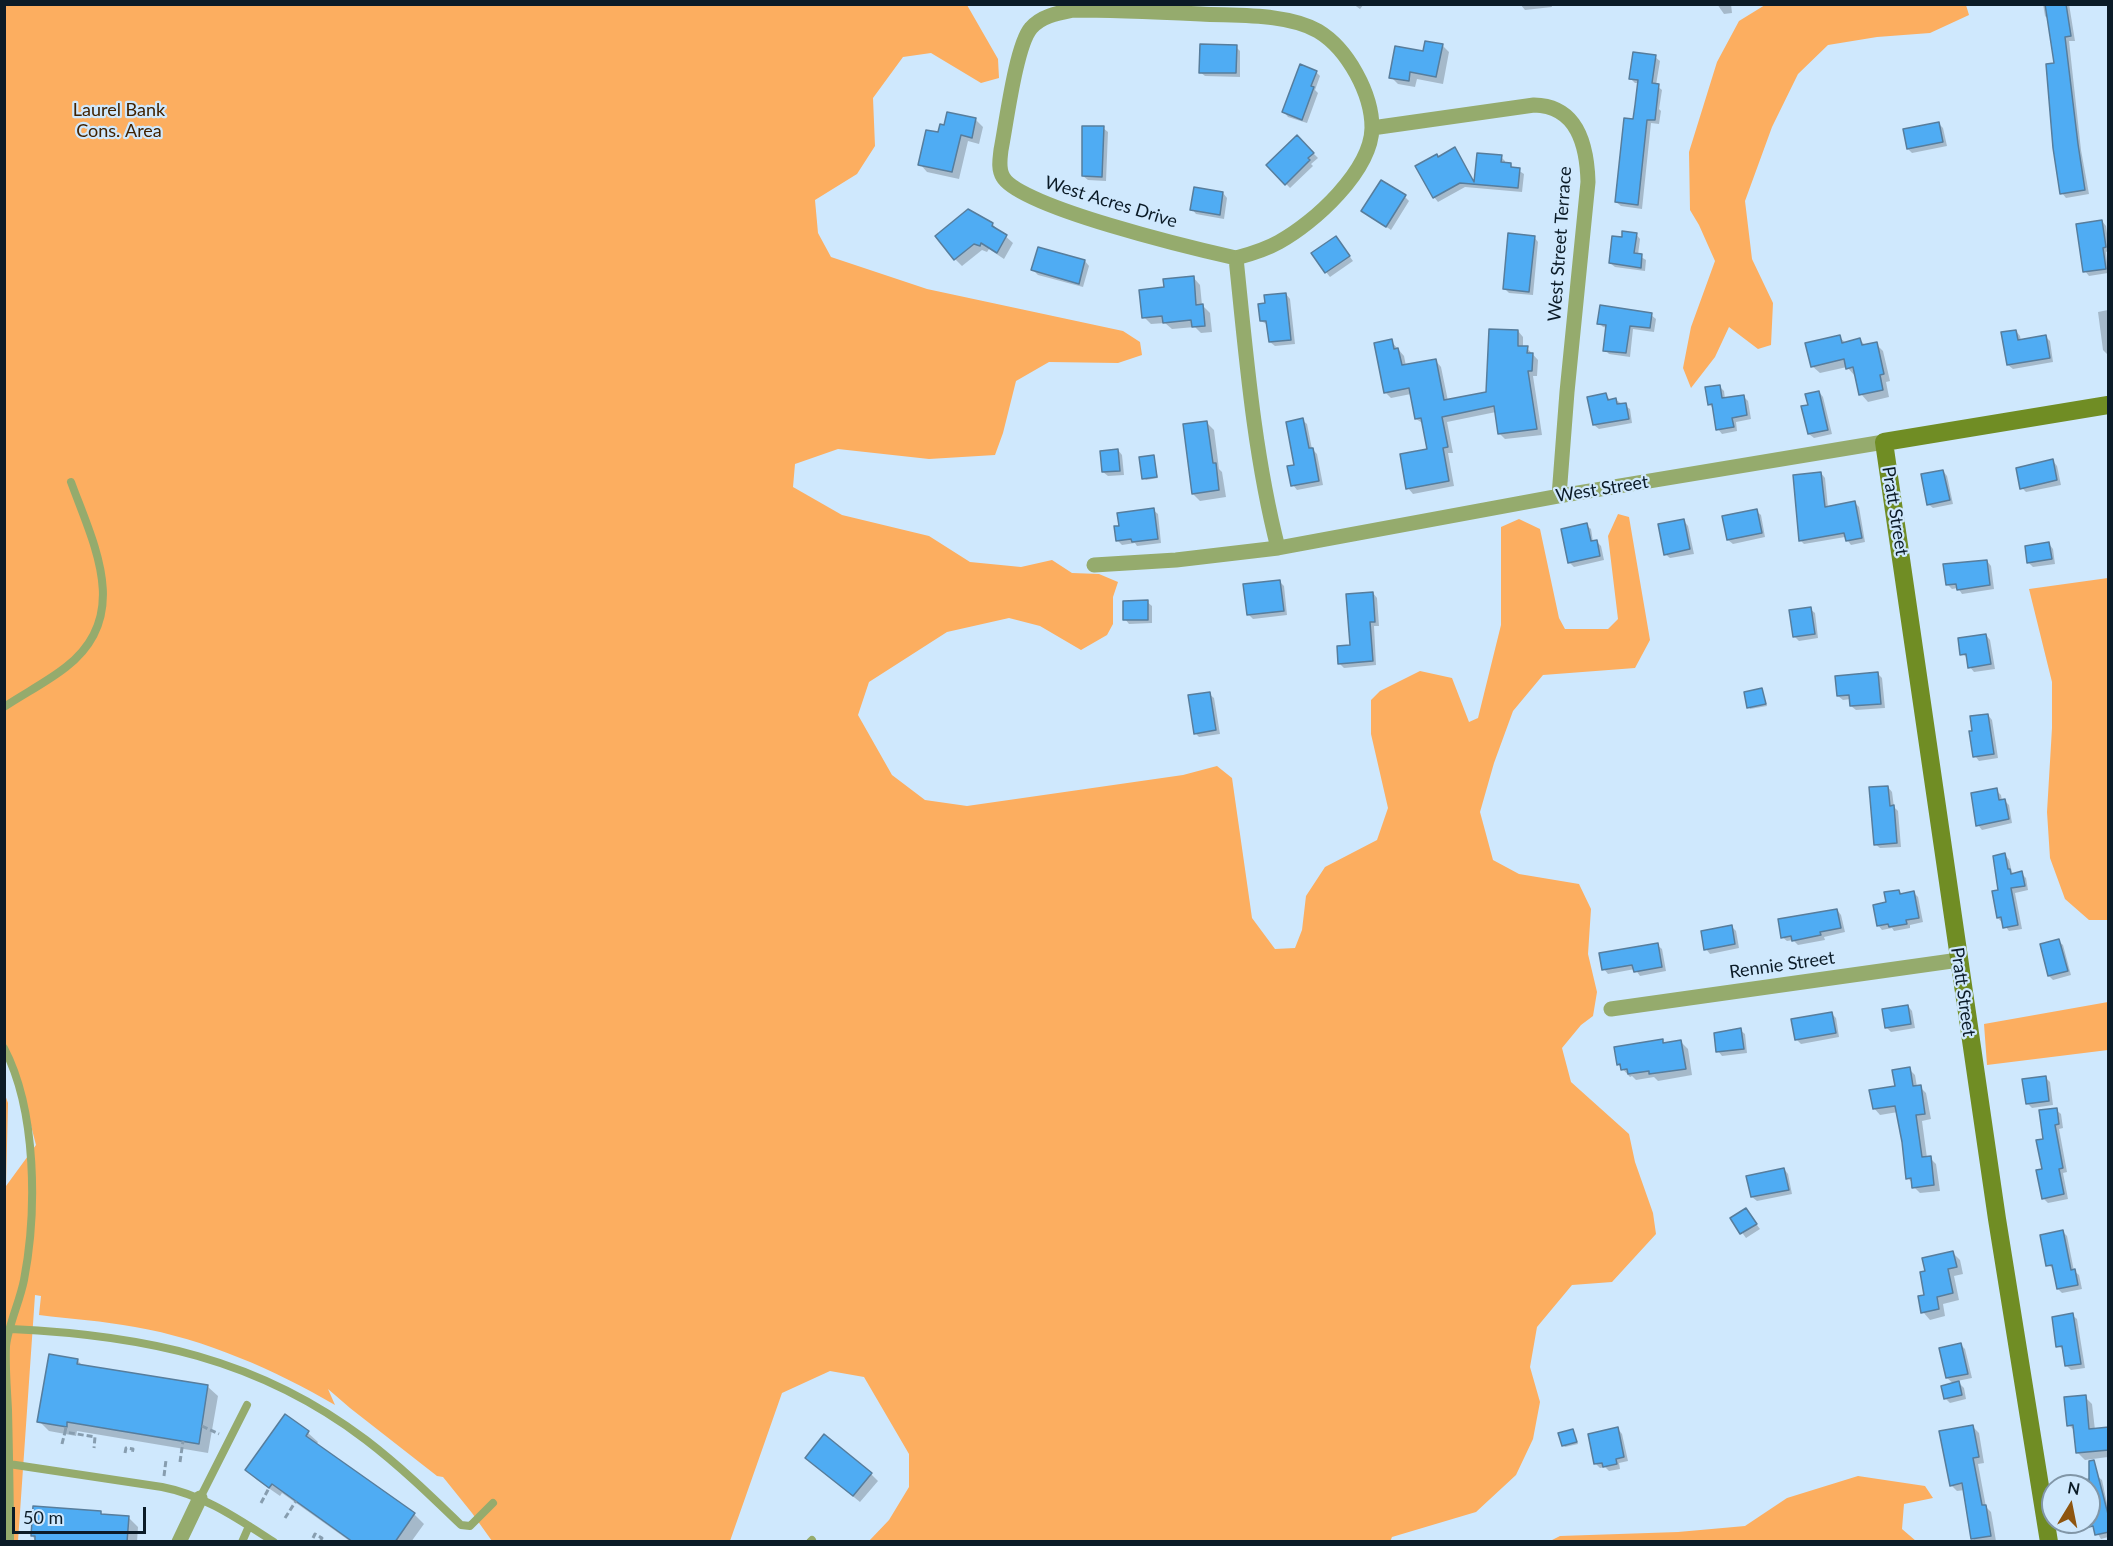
<!DOCTYPE html>
<html>
<head>
<meta charset="utf-8">
<style>
	body { margin:0 }
	#map { position:relative; width:2113px; height:1546px; overflow:hidden; background:#cfe8fd; font-family:Lato,sans-serif }
	canvas { display:block }
	.frame { position:absolute; inset:0; border:6px solid #0b1b27; pointer-events:none }
	.north { position:absolute; left:2041px; top:1474px; width:60px; height:60px; box-sizing:border-box; background:#cfe8fd; border:2px solid #8196a7; border-radius:50%; rotate:10deg; font-size:16px; font-weight:700; line-height:24px; text-align:center; color:#0b1b27 }
	.north::after { content:''; display:block; margin:auto; width:21px; height:27px; background:#8e550f; clip-path:polygon(50% 0,100% 100%,50% 72%,0 100%) }
	.scale { position:absolute; left:12px; top:1507px; width:134px; height:27px; box-sizing:border-box; border:3px solid #0b1b27; border-top:0; padding-left:8px; font-size:18px; line-height:21px; white-space:nowrap; color:#0b1b27; -webkit-text-stroke:4px #cfe8fd; paint-order:stroke }
</style>
</head>
<body>
<div id="map">
<canvas width="2113" height="1546"></canvas>
<div class="frame"></div>
<div class="north">N</div>
<div class="scale">50 m</div>
</div>
<script>
const g = document.querySelector('canvas').getContext('2d');
g.lineJoin = 'round';
function fillPath(path, color) { g.fillStyle = color; g.fill(path, 'evenodd'); }
function strokePath(path, color, width, dash) { g.strokeStyle = color; g.lineWidth = width; g.lineCap = dash ? 'butt' : 'round'; g.setLineDash(dash || []); g.stroke(path); }
function label(font, color, halo, rows, align = 'center') {
  g.font = font + ' Lato,sans-serif'; g.lineWidth = 4.5; g.setLineDash([]); g.textBaseline = 'middle'; g.strokeStyle = halo; g.fillStyle = color; for (const [text, x, y, turn = 0] of rows) {
    g.save(); g.translate(x, y); g.rotate((+turn || 0) * Math.PI / 180); g.textAlign = isNaN(turn) ? turn : align; if (halo) g.strokeText(text, 0, 0); g.fillText(text, 0, 0); g.restore();
  }
}
fillPath(new Path2D(`
	M5,5H967L998,59L999,78L981,83L931,53L903,57L873,98L875,146L857,174L815,200L818,233L831,257L927,289L1123,331L1140,342L1142,355L1118,363L1049,362L1016,381L1003,433L995,455L929,459L838,449L795,464L793,487L842,515L929,536L970,562L1021,567L1052,560L1072,573L1099,574L1118,582L1113,597V624L1107,635L1081,650L1040,626L1009,618L947,632L869,682L858,715L892,775L925,800L967,806L1183,775L1217,766L1232,778L1252,918L1275,949L1295,948L1302,930L1306,896L1325,867L1377,840L1388,808L1371,734V700L1380,691L1420,671L1452,678L1469,722L1478,718L1501,625V527L1519,519L1540,529L1559,618L1565,629H1608L1618,619L1608,536L1618,514L1629,517L1650,640L1635,668L1543,675L1513,711L1494,763L1480,812L1493,860L1519,874L1579,884L1591,909L1588,954L1597,992L1593,1016L1581,1025L1562,1048L1571,1082L1629,1134L1635,1162L1653,1213L1656,1234L1612,1282L1572,1285L1537,1327L1530,1367L1540,1402L1533,1439L1516,1475L1476,1512L1392,1537L1390,1542L869,1541L889,1520L909,1487V1454L864,1377L830,1371L782,1393L730,1541H492L472,1513L443,1477L437,1476L350,1408L328,1389L335,1405C275,1370 205,1339 135,1327C103,1321 71,1319 39,1315L41,1296L35,1295L18,1541H5L4,1092L8,1103L6,1186L36,1145L19,1079L4,1039Z
	M1765,5H1966L1969,15L1930,33L1877,37L1828,45L1798,74L1772,127L1745,201L1752,259L1773,303L1771,345L1758,349L1729,327L1715,357L1691,388L1683,368L1691,327L1715,261L1699,225L1690,210L1689,152L1717,62L1739,21Z
	M2108,578V920H2089L2065,899L2050,858L2047,812L2052,728V682L2029,589Z
	M2108,1002V1050L1987,1065L1984,1024Z
	M1858,1476L1925,1486L1933,1498L1904,1504L1902,1529L1916,1541H1550L1560,1536L1678,1532L1745,1526L1787,1498Z`), '#fcae60');
fillPath(new Path2D(`
	M1353,4H1364L1360,9Z
	M1520,4H1551L1552,7L1525,10Z
	M1717,4H1731L1732,13L1724,14Z
	M2043,4H2069L2075,41H2069L2081,150L2089,194L2066,198L2062,193L2056,65L2049,20L2045,16Z
	M1442,45L1449,52L1443,84L1417,79L1415,87L1398,84L1391,77Z
	M1236,47L1240,51V77L1205,76L1200,72Z
	M1655,57L1660,61L1656,85L1662,90L1659,109L1661,111L1659,124L1651,123L1642,209L1621,206L1616,202L1634,120L1639,83H1635L1630,78Z
	M1316,72L1320,76L1315,90L1318,93L1307,123L1288,117L1284,112Z
	M976,120L983,127L979,144L968,141L959,179L927,172L920,164L939,134Z
	M1939,124L1943,128L1947,146L1912,153L1908,149Z
	M1103,128L1108,132L1106,181L1088,180L1083,176Z
	M1297,137L1318,158L1311,164L1313,166L1290,188L1268,165Z
	M1454,149L1475,184L1501,157L1505,161V164L1510,165L1524,174L1522,192L1465,187L1438,202L1434,197L1438,158Z
	M1223,193L1227,198L1224,219L1196,214L1192,209Z
	M1405,197L1409,201L1391,230L1363,211Z
	M2102,221L2106,226L2108,241V251L2106,252L2108,273L2089,276L2085,271Z
	M992,224L1013,243L1004,259L989,249L987,252L982,250L962,266L955,259Z
	M1636,234L1640,239L1638,255L1646,260L1645,271L1615,267L1610,263L1623,239Z
	M1534,237L1538,242L1533,295L1509,293L1505,289Z
	M1340,243L1353,261L1330,277L1326,272Z
	M1039,249L1085,261L1089,266L1083,287L1038,275L1033,270Z
	M1193,277L1200,285L1202,305L1210,313L1212,332L1201,333L1195,327L1172,329L1165,323L1151,324L1144,317L1165,289Z
	M1286,294L1290,299L1295,344L1275,346L1270,342L1268,325L1261,321L1266,304Z
	M2108,310V355L2103,350L2098,312Z
	M1651,315L1656,319L1654,332L1633,329L1630,357L1609,354L1605,350L1608,328L1603,327L1599,323Z
	M1518,331L1523,337V348H1527L1538,360L1537,376H1533L1542,435L1505,439L1499,433L1496,412L1447,422L1453,453H1448L1454,486L1413,494L1408,488L1429,450L1424,424L1416,419L1411,394L1391,398L1385,392L1391,341L1404,356L1406,366L1436,361L1441,367L1448,401L1487,393Z
	M2016,331L2020,336L2021,341L2045,336L2050,341L2053,362L2013,369L2008,365Z
	M1839,337L1846,343L1860,340L1866,346L1876,344L1883,351L1890,381L1886,382L1889,397L1868,402L1861,394L1857,375L1855,376L1847,367L1820,373L1812,366Z
	M1719,386L1724,391L1725,399L1743,396L1748,401L1751,419L1736,422L1737,431L1722,434L1718,429L1714,409L1709,404Z
	M1819,392L1823,397L1832,434L1814,438L1809,434L1810,406Z
	M1606,395L1611,401L1616,400L1630,409L1632,423L1599,429L1594,425Z
	M1302,420L1307,424L1312,449L1317,454L1323,485L1297,490L1293,485Z
	M1207,423L1214,430L1219,469L1222,472L1226,497L1200,501L1193,494Z
	M1118,450L1122,455L1124,475L1108,476L1103,472Z
	M1153,457L1158,478L1146,480L1144,478Z
	M2053,461L2057,466L2061,485L2026,492L2022,488Z
	M1943,471L1947,476L1953,504L1933,508L1928,504Z
	M1821,473L1825,478L1828,508L1855,503L1859,507L1865,542L1851,545L1845,537L1804,544L1800,540Z
	M1153,510L1158,514L1161,543L1137,546L1135,543L1122,545L1118,541Z
	M1756,511L1761,515L1765,537L1733,544L1728,540Z
	M1684,521L1688,526L1694,554L1670,558L1665,554Z
	M1586,525L1591,529L1593,542L1596,541L1601,546L1604,560L1574,567L1569,562Z
	M2049,544L2053,549L2055,564L2033,567L2028,562Z
	M1987,561L1991,566L1994,589L1962,594L1958,588L1952,589L1947,584Z
	M1279,581L1284,586L1287,615L1253,619L1249,615Z
	M1373,593L1377,598L1379,626H1374L1376,665L1344,668L1339,663L1352,646Z
	M1147,602L1152,606V623L1129,624L1125,619Z
	M1810,609L1815,613L1818,638L1799,641L1794,636Z
	M1986,635L1990,640L1995,669L1974,672L1970,667L1968,658L1962,654Z
	M1878,674L1882,678L1885,708L1856,710L1851,706V699L1843,700L1838,696Z
	M1762,689L1767,706L1750,709L1749,707Z
	M1209,694L1214,698L1220,734L1199,737L1195,733Z
	M1988,715L1992,720L1998,758L1979,761L1975,756Z
	M1888,787L1892,792L1894,807L1898,811L1901,847L1880,848L1875,844Z
	M1996,790L2001,795L2002,801L2004,800L2009,805L2012,823L1982,830L1978,825Z
	M2005,855L2009,860L2012,872L2014,875L2021,873L2026,878L2028,890L2015,893L2022,929L2009,931L1998,918Z
	M1899,891L1903,895L1914,893L1918,897L1923,922L1910,925V928L1894,931L1892,928L1882,930L1878,925L1888,904Z
	M1837,910L1841,915L1845,932L1824,937L1825,940L1798,945L1793,940L1787,941L1782,937Z
	M1732,927L1736,931L1739,948L1710,954L1706,949Z
	M2058,941L2063,945L2071,975L2053,980L2049,976Z
	M1657,945L1662,949L1666,971L1640,976L1635,969L1608,974L1604,969Z
	M1908,1006L1912,1011L1915,1028L1891,1032L1886,1027Z
	M1831,1013L1836,1018L1839,1037L1801,1044L1797,1040L1793,1020Z
	M1740,1030L1745,1034L1747,1053L1722,1056L1718,1051Z
	M1662,1041L1665,1044L1681,1042L1688,1049L1692,1075L1658,1081L1654,1077L1636,1080L1632,1076L1630,1077L1618,1064Z
	M1909,1069L1915,1075L1917,1087H1920L1926,1093L1931,1119L1922,1121L1927,1158H1930L1936,1164L1940,1191L1920,1193L1914,1187L1913,1184L1908,1178L1898,1112L1880,1115L1874,1108L1897,1087Z
	M2045,1077L2050,1082L2053,1105L2032,1108L2028,1104Z
	M2056,1110L2061,1114L2063,1128L2059,1129L2067,1172L2063,1173L2068,1199L2048,1203L2043,1198L2045,1140Z
	M1784,1169L1788,1174L1792,1194L1757,1201L1752,1197Z
	M1746,1210L1760,1229L1746,1238L1732,1219Z
	M2063,1232L2067,1236L2074,1271L2079,1275L2082,1289L2062,1293L2058,1289L2054,1269L2048,1265Z
	M1953,1253L1960,1260L1963,1274L1954,1276L1959,1300L1943,1304L1945,1316L1930,1320L1923,1312L1926,1296Z
	M2072,1315L2077,1319L2085,1368L2071,1370L2066,1365L2064,1350L2058,1346Z
	M1961,1345L1965,1349L1972,1378L1957,1381L1964,1388L1966,1399L1950,1403L1945,1398L1954,1384L1947,1378Z
	M77,1360L83,1366L208,1387L218,1396L208,1453L77,1431L76,1436L49,1431L39,1421Z
	M2085,1397L2092,1404L2095,1430L2108,1429V1457L2085,1460L2078,1453L2076,1432L2069,1425Z
	M1973,1427L1979,1433L1984,1463L1978,1464L1986,1507L1991,1512L1996,1541L1976,1542L1972,1538L1965,1490L1957,1491L1951,1485Z
	M1618,1429L1622,1434L1628,1461L1619,1463L1620,1469L1609,1471L1605,1467L1600,1468L1595,1463Z
	M1573,1430L1578,1444L1565,1447L1563,1445Z
	M308,1433L318,1442L316,1445L414,1514L424,1524L411,1542H351L282,1493L280,1496L257,1480L247,1470Z
	M814,1465L871,1474L878,1481L860,1502Z
	M2097,1476L2102,1480L2108,1508V1537L2101,1539L2089,1520V1486H2078L2077,1481Z
	M100,1512L103,1515L128,1517L138,1527L137,1542H36L32,1535Z`), '#0003');
const building = new Path2D(`
	M2045,4H2066L2071,36L2065,37L2078,144L2085,190L2060,194L2053,148L2046,64L2054,63Z
	M1425,41L1443,44L1436,77L1410,72L1409,81L1389,78L1395,46L1423,51Z
	M1200,44L1237,45L1236,73H1199Z
	M1633,52L1656,55L1652,83L1659,84L1655,120H1647L1638,205L1615,202L1624,118L1633,119L1635,105L1638,80L1629,79Z
	M1300,64L1317,71L1311,86L1314,87L1302,120L1282,112Z
	M947,112L976,118L972,138L961,135L952,172L918,165L926,130L938,132L940,124L944,125Z
	M1939,122L1943,142L1907,149L1903,129Z
	M1082,126H1104L1102,177L1082,176Z
	M1297,135L1314,153L1308,158L1310,160L1285,185L1266,165Z
	M1455,147L1474,182L1477,153L1502,155L1501,162L1511,163V167L1520,168L1518,188L1460,183L1433,198L1415,166L1437,154L1438,157Z
	M1381,180L1406,195L1386,227L1361,211Z
	M1194,187L1223,192L1220,215L1190,210Z
	M968,209L993,223L992,226L1007,235L997,253L981,243L980,246L974,244L954,260L935,236Z
	M2102,220L2106,247L2103,248L2106,269L2083,272L2076,224Z
	M1622,231L1637,233L1634,253L1642,254L1641,268L1609,263L1612,236L1622,237Z
	M1508,233L1535,236L1529,292L1503,289Z
	M1336,236L1350,256L1325,273L1311,253Z
	M1038,247L1085,260L1079,284L1031,270Z
	M1194,276L1196,305L1203,304L1205,326L1192,327L1191,320L1163,323L1162,316L1142,318L1139,290L1164,287L1163,279Z
	M1286,293L1291,340L1269,342L1266,321H1260L1258,304L1265,303L1264,295Z
	M1600,305L1652,313L1650,328L1630,326L1626,353L1603,351L1606,325L1597,324Z
	M1489,329L1518,330V346H1528L1527,353H1533L1532,371H1528L1537,429L1498,434L1494,406L1442,417L1448,447L1443,448L1449,481L1406,489L1400,454L1427,449L1421,418L1415,419L1409,388L1384,393L1374,343L1392,339L1394,349L1398,348L1402,365L1436,359L1444,400L1486,392Z
	M2016,330L2018,340L2046,335L2050,358L2007,365L2001,332Z
	M1840,335L1842,343L1860,338L1862,345L1877,342L1884,374L1880,375L1883,390L1859,395L1853,367L1846,369L1844,359L1811,367L1805,343Z
	M1720,385L1722,398L1744,395L1747,415L1732,418L1734,427L1716,430L1712,404L1708,405L1705,387Z
	M1819,391L1828,430L1808,434L1801,406L1808,405L1805,394Z
	M1606,393L1608,400L1616,398L1617,404L1626,403L1629,419L1593,425L1587,397Z
	M1303,418L1309,448H1313L1319,481L1291,486L1287,466L1294,465L1286,422Z
	M1207,421L1213,463H1216L1219,490L1192,494L1183,424Z
	M1118,449L1120,471L1102,472L1100,451Z
	M1154,455L1157,477L1142,479L1139,457Z
	M2053,459L2057,480L2020,489L2016,468Z
	M1943,470L1950,500L1927,505L1921,474Z
	M1821,472L1825,507L1855,501L1862,538L1846,541L1844,533L1799,541L1793,475Z
	M1154,508L1158,539L1132,542L1131,539L1116,541L1114,526H1119L1117,513Z
	M1757,509L1762,533L1727,540L1722,516Z
	M1684,519L1690,549L1664,555L1658,524Z
	M1587,523L1591,541L1597,540L1600,556L1568,563L1561,529Z
	M2049,542L2052,559L2027,563L2025,546Z
	M1987,560L1990,585L1957,590L1956,584L1946,585L1943,564Z
	M1280,580L1284,611L1247,615L1243,584Z
	M1373,592L1375,622H1370L1373,661L1338,664L1337,646L1350,645L1346,594Z
	M1148,600V620H1123V601Z
	M1811,607L1815,634L1793,637L1789,610Z
	M1986,634L1991,664L1968,668L1966,654L1960,655L1958,638Z
	M1878,672L1881,704L1850,706L1849,695L1837,696L1835,676Z
	M1762,688L1766,704L1747,708L1744,692Z
	M1210,692L1216,730L1194,734L1188,695Z
	M1988,714L1994,754L1973,757L1969,731H1972L1970,716Z
	M1888,786L1890,806L1894,805L1897,843L1874,845L1869,787Z
	M1997,788L1999,800L2005,799L2009,819L1976,826L1971,793Z
	M2005,853L2008,869H2010L2011,874L2022,871L2025,886L2011,888L2018,925L2003,928L2001,917L1997,918L1992,891L1998,890L1993,856Z
	M1899,890L1900,894L1914,891L1919,918L1906,920L1907,924L1889,927L1888,924L1877,926L1873,905L1886,902L1884,892Z
	M1837,909L1841,928L1820,932L1821,935L1792,941L1791,936L1781,938L1778,919Z
	M1732,925L1735,944L1704,950L1701,931Z
	M2059,939L2068,971L2048,976L2040,944Z
	M1658,943L1662,967L1634,972L1632,965L1602,970L1599,953Z
	M1908,1005L1911,1024L1885,1028L1882,1009Z
	M1832,1012L1836,1033L1795,1040L1791,1019Z
	M1741,1028L1744,1049L1716,1052L1714,1033Z
	M1663,1039V1043L1681,1040L1686,1069L1649,1074V1071L1628,1074L1627,1069L1621,1070L1620,1064L1617,1065L1614,1047Z
	M1910,1067L1913,1086L1921,1085L1925,1114L1916,1115L1922,1157L1931,1156L1934,1185L1912,1188L1911,1178L1906,1179L1902,1142L1895,1106L1873,1109L1869,1090L1895,1086L1892,1070Z
	M2046,1076L2049,1101L2026,1104L2022,1079Z
	M2057,1108L2059,1124L2055,1125L2063,1168L2059,1169L2064,1194L2042,1199L2036,1170L2042,1169L2036,1140L2043,1139L2039,1110Z
	M1784,1168L1789,1190L1751,1197L1746,1176Z
	M1746,1208L1757,1224L1740,1234L1730,1218Z
	M2063,1230L2071,1270L2075,1269L2078,1285L2057,1289L2052,1265L2046,1266L2040,1235Z
	M1953,1251L1957,1267L1948,1269L1953,1293L1937,1297L1939,1309L1921,1313L1918,1296L1924,1295L1920,1272L1925,1271L1922,1258Z
	M2073,1313L2081,1364L2065,1366L2062,1346L2056,1347L2052,1317Z
	M1961,1343L1968,1374L1946,1378L1939,1348Z
	M49,1354L78,1359L77,1364L208,1385L199,1444L67,1422V1427L37,1422Z
	M1959,1381L1962,1395L1944,1399L1941,1386Z
	M2086,1395L2089,1429L2109,1427V1450L2076,1453L2073,1425L2067,1426L2064,1397Z
	M285,1414L309,1431L306,1436L415,1513L395,1542H353L272,1484L269,1488L245,1470Z
	M1973,1425L1979,1457L1973,1458L1982,1505H1986L1991,1536L1971,1539L1962,1483L1950,1486L1939,1431Z
	M1618,1427L1624,1457L1616,1459L1617,1464L1603,1467L1602,1463L1594,1464L1588,1434Z
	M1573,1429L1577,1442L1562,1446L1558,1433Z
	M824,1434L872,1473L853,1496L805,1458Z
	M2094,1460L2109,1518V1532L2095,1535L2093,1526L2089,1527V1461Z
	M33,1506L101,1511V1514L129,1516L127,1542H35V1536H31Z`);
fillPath(building, '#4facf3');
strokePath(building, '#577d9c', 1.5);
strokePath(new Path2D(`
	M202,1426L219,1434
	M66,1427L65,1432L95,1437L94,1448
	M62,1444L65,1432
	M125,1453L126,1448L133,1449L132,1454
	M180,1462L183,1441
	M164,1476L166,1460
	M261,1503L269,1488
	M285,1518L296,1501
	M313,1538L315,1534L322,1538L319,1542`), '#879daf', 3, [6, 3]);
strokePath(new Path2D(`
	M4,707C25,693 47,682 66,667C132,616 94,545 71,482
	M4,1048C37,1111 37,1212 24,1280C20,1301 8,1326 6,1346C5,1367 7,1389 8,1410C9,1454 10,1498 10,1542
	M11,1329C143,1335 258,1358 366,1440C400,1466 430,1495 461,1525L470,1526L493,1503
	M9,1464L162,1487C204,1495 238,1519 274,1542
	M200,1498L247,1405
	M242,1542L249,1526
	M810,1542L812,1540`), '#95ab6d', 8);
strokePath(new Path2D(`
	M1236,258C1196,249 1019,207 1003,177C998,169 1000,159 1001,150C1006,125 1016,45 1031,28C1041,16 1058,13 1073,10C1115,10 1158,12 1201,14C1236,16 1287,13 1318,31C1348,49 1372,94 1372,128
	M1278,548C1254,454 1246,355 1236,258C1251,254 1265,250 1279,242C1314,223 1371,171 1372,128L1534,105C1578,106 1587,146 1588,182L1567,392L1559,496
	M1094,565L1176,560L1278,548L1559,496L1884,442
	M1611,1009L1959,960
	M179,1542L200,1498`), '#95ab6d', 15);
strokePath(new Path2D(`
	M2049,1542L1997,1219L1884,442L2108,405`), '#708d24', 18);
label('18px', '#412200', '#cfe8fd', [
	["Laurel Bank",119,110],
	["Cons. Area",119,131]
]);
label('18px', '#0b1b27', '#cfe8fd', [
	["West Acres Drive",1111,202,17],
	["West Street Terrace",1560,244,-86],
	["West Street",1602,489,-9],
	["Pratt Street",1895,511,81],
	["Rennie Street",1782,965,-8],
	["Pratt Street",1963,992,82]
]);
</script>
</body>
</html>
